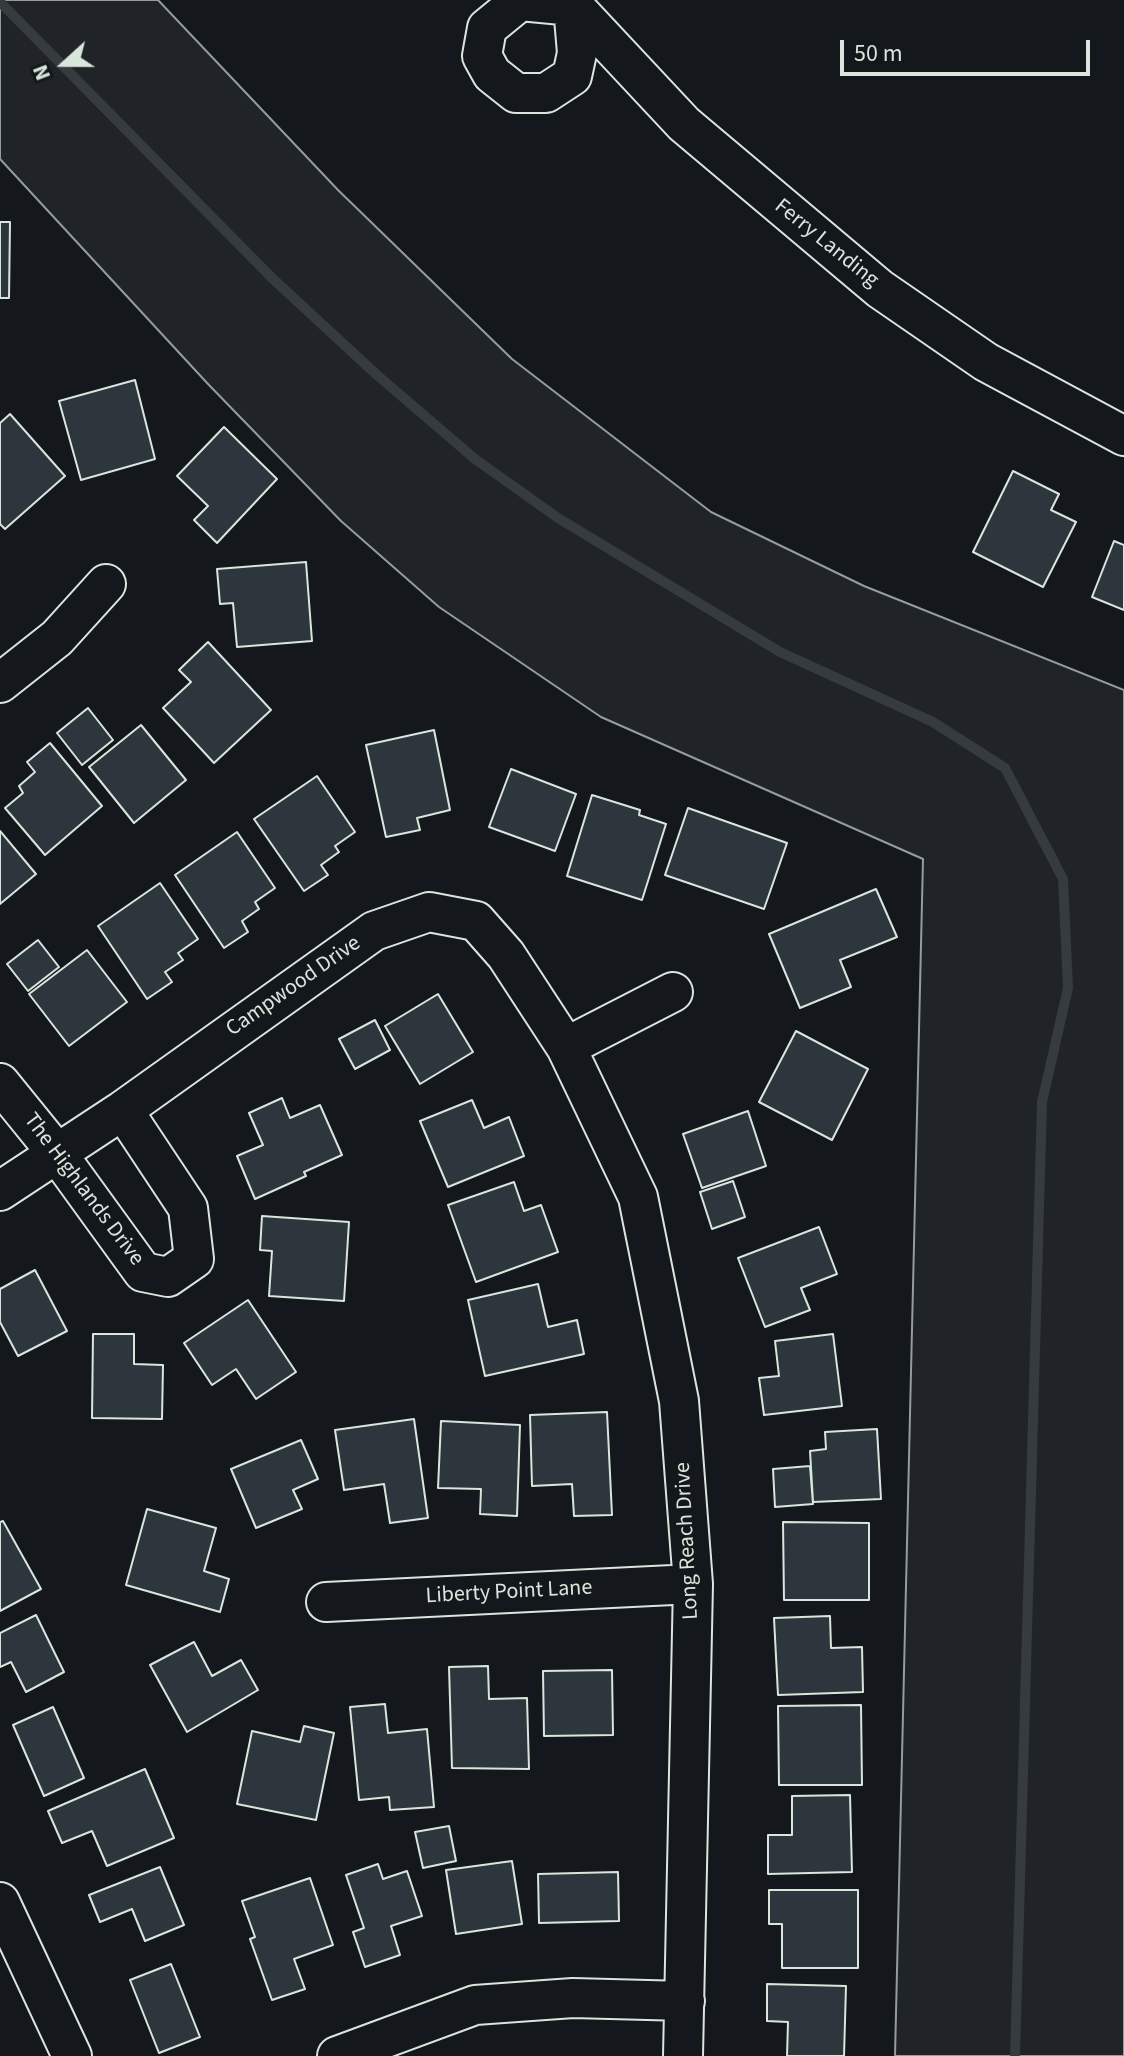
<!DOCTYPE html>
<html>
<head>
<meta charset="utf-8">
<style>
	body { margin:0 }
	#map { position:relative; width:1124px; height:2056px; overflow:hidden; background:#14181c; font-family:"Source Sans 3",sans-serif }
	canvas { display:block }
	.north { position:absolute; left:24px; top:24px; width:80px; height:80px; -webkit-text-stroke:6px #14181c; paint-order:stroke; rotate:249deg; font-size:22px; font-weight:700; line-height:32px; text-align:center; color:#d8e6dc }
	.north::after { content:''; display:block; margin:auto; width:28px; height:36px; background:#d8e6dc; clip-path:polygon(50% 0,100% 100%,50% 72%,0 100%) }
	.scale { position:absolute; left:840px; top:40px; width:250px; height:36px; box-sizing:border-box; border:4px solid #d8e6dc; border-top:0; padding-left:10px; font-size:24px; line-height:28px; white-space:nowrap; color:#d8e6dc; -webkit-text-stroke:6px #14181c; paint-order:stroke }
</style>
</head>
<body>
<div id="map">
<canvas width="1124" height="2056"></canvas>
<div class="north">N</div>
<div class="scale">50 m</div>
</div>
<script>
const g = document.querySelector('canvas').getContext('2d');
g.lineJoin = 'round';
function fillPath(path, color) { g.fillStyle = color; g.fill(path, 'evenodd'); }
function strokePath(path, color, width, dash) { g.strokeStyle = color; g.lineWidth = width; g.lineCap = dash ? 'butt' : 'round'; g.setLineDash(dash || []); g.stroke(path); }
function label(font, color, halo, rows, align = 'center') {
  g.font = font + ' "Source Sans 3",sans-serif'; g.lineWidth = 6; g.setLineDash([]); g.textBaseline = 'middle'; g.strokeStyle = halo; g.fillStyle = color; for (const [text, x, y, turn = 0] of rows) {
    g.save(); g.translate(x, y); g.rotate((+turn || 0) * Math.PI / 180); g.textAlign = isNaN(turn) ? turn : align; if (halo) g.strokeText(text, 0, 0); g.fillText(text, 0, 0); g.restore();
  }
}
const green = new Path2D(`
	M0,0H158L338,190L512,359L711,512L864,586L1124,690V2056H895L923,859L601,717L439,607L341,521L208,384L0,159Z`);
fillPath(green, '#202428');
strokePath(green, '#939e99', 2);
strokePath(new Path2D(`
	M0,2L272,278L377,375L475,459L558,518L780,652L933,722L1005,768L1063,879L1068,988L1042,1102L1015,2056`), '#363b3e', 10);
const building = new Path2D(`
	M0,222H10L9,298H0Z
	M135,380L155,459L81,480L59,401Z
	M10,414L65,476L5,529L0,524V423Z
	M224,427L277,479L217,543L194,520L208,506L177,476Z
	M1013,471L1059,494L1051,510L1076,522L1043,587L973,552Z
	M1114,541L1124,545V610L1092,597Z
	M306,562L312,641L237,647L233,603L220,604L217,569Z
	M208,642L271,710L214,763L163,708L191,682L179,670Z
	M88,708L113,740L82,765L57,733Z
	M141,725L186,780L134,823L89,767Z
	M434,730L450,810L417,818L420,830L386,837L366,745Z
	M50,743L102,806L45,855L5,808L23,793L19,786L35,772L27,762Z
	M511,769L576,794L555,851L489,827Z
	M317,776L355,832L335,846L339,852L321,865L328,875L304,891L254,819Z
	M592,795L640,810L639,815L666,824L642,900L567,876Z
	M688,808L787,843L764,909L665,875Z
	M0,831L36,874L0,904Z
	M237,832L275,888L255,902L259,909L242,921L248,932L224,948L175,875Z
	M160,883L198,939L178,953L183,960L165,972L172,982L147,999L98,926Z
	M876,889L897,937L840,960L851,987L800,1008L769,934Z
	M38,940L59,967L28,991L7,964Z
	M87,950L127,1002L69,1046L29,994Z
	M438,994L473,1052L420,1084L385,1026Z
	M375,1020L390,1050L355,1069L339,1039Z
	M796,1031L868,1069L832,1140L759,1102Z
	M282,1098L290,1118L320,1105L342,1155L304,1172L306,1176L255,1199L237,1156L263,1145L249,1113Z
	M472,1100L484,1128L509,1117L524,1156L448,1187L420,1121Z
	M748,1111L766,1166L702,1188L683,1134Z
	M733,1181L745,1217L712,1229L700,1192Z
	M514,1182L524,1211L541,1205L558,1252L476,1282L448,1205Z
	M262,1216L349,1222L344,1301L269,1296L272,1251L260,1250Z
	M819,1227L837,1274L801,1288L810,1310L765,1327L738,1258Z
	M35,1270L67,1331L18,1356L0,1322V1289Z
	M538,1284L548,1327L577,1320L584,1354L485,1376L468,1300Z
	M248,1300L296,1372L256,1399L236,1369L212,1385L184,1343Z
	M93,1334H134V1364L163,1365L162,1419L92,1418Z
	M833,1334L842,1406L764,1415L759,1378L779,1376L775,1341Z
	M607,1412L612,1515L574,1516L572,1484L532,1486L530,1415Z
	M414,1419L428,1518L390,1523L384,1484L344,1490L335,1430Z
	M441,1421L520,1425L517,1516L480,1514L481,1489L438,1488Z
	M877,1429L881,1499L813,1502L810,1451L826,1449L825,1432Z
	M301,1440L318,1479L293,1490L302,1509L256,1528L231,1469Z
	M810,1466L813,1504L775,1507L773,1469Z
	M147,1509L216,1528L204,1571L229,1579L220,1612L126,1585Z
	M3,1521L41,1589L0,1611V1522Z
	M783,1522L869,1523V1600H784Z
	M36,1615L64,1672L26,1692L11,1662L0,1667V1633Z
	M830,1616L831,1648L862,1647L863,1692L778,1695L774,1618Z
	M194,1642L212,1676L241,1660L258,1690L187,1732L150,1665Z
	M488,1666L489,1699L527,1698L529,1769L452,1768L449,1667Z
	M612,1670L613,1735L544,1736L543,1671Z
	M385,1704L388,1733L427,1729L434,1807L390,1810L389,1797L359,1800L350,1707Z
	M861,1705L862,1785H779L778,1706Z
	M53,1707L84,1778L44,1796L13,1725Z
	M304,1726L334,1733L316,1820L237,1804L252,1731L300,1742Z
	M145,1769L174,1838L107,1866L92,1831L62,1843L48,1811Z
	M850,1795L852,1872L768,1874V1835H792V1796Z
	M449,1826L456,1861L423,1868L415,1832Z
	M512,1861L522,1924L456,1934L446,1870Z
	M378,1864L383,1879L407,1871L422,1916L391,1926L400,1955L365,1967L353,1932L364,1928L346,1875Z
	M160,1867L184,1925L145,1941L132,1909L100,1922L89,1895Z
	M618,1872L619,1921L539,1923L538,1874Z
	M310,1878L333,1945L294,1959L305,1989L272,2000L250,1939L255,1937L242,1901Z
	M769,1890H858V1968H782V1924H769Z
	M171,1964L200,2037L159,2053L130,1980Z
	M767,1984L846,1986L844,2056H787L788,2022L767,2021Z`);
fillPath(building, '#2c363c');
strokePath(building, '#d8e6dc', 2);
const minor = new Path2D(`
	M568,0L684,124L880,289L986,362L1124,436
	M520,1L573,6L577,53L572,76L546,93H516L492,74L482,56L487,28Z
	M0,683L57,638L106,584
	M566,1047L673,992
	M0,1083L56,1152L143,1272L168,1277L194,1259L188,1208L123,1110
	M0,1191L123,1110L374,931L429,912L476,921L506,955L566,1047L638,1197L679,1401L693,1584L683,2056
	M326,1602L693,1584
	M0,1902L72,2056
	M337,2056L475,2005L573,1998L685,2001`);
strokePath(minor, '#d8e6dc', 42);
strokePath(minor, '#14181c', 38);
label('22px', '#d8e6dc', '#14181c', [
	["Ferry Landing",826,244,39],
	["Campwood Drive",294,987,-35],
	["The Highlands Drive",83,1190,53],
	["Long Reach Drive",688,1541,-93],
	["Liberty Point Lane",509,1593,-3]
]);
</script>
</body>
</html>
